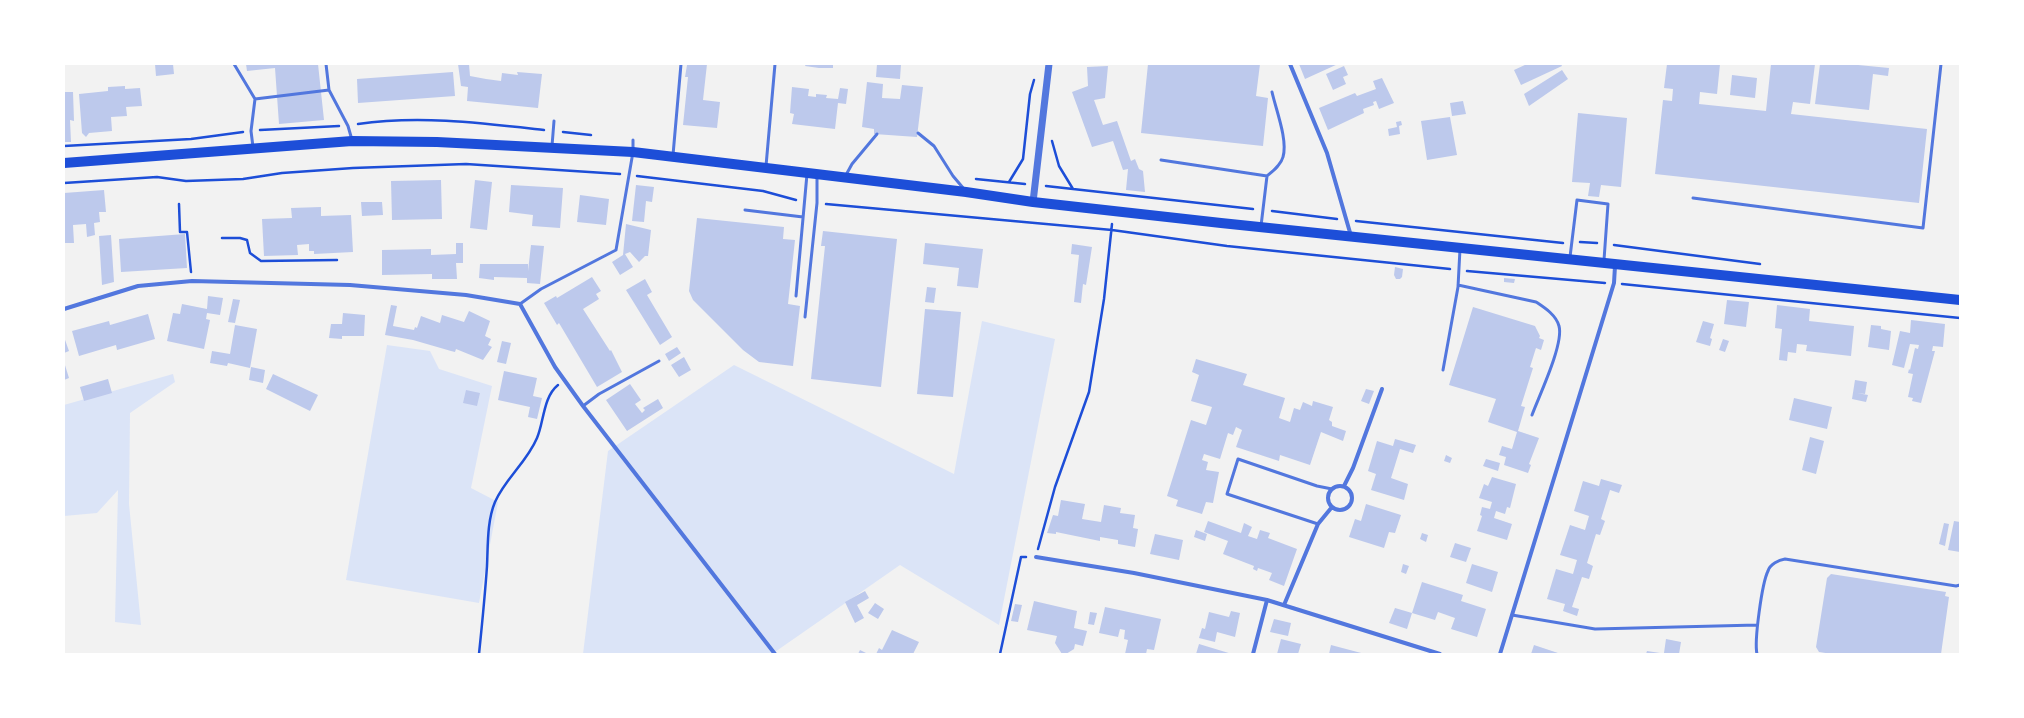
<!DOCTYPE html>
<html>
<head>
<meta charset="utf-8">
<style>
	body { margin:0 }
	#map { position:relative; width:2024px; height:718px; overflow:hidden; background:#f2f2f2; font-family:"Titillium Web",sans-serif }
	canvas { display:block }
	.frame { position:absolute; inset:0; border:65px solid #fff; pointer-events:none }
</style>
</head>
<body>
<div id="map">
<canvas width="2024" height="718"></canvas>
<div class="frame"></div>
</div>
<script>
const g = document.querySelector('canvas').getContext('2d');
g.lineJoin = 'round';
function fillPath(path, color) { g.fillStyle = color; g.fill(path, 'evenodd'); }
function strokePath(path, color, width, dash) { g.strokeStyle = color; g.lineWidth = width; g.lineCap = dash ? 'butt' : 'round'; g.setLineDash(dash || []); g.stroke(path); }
fillPath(new Path2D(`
	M982,321L1055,339L999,625L900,565L772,654H583L608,451L734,365L954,474Z
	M387,345L430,351L439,369L492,386L471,488L498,502L479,603L346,580Z
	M173,374L175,382L130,413L129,504L141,625L115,622L118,490L97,513L64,516V405Z`), '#dbe4f7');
fillPath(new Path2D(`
	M155,64H173L174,74L156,76Z
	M246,64H318L324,120L279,124L275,68L247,71Z
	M458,64H469L470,76L486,79L501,81L502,73L518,75L517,72L542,74L538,108L467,101L468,87L461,86Z
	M689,64H707L703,100L720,102L717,128L683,125L688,77H685L687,65Z
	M806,64H833V68H819L805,66Z
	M877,64H901L900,79L876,77Z
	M1148,64H1260L1256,96L1268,98L1263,146L1141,133Z
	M1299,64H1338L1305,79Z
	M1527,64H1561L1562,66L1521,85L1514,70Z
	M1667,64H1720L1717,94L1700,92L1699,104L1766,111L1771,64H1815L1810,104L1793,102L1791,114L1927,129L1919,203L1655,174L1663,100L1672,101L1673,89L1664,88Z
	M1820,64H1848L1889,68L1888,76L1873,74L1869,110L1815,104Z
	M1108,66L1105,98L1094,100L1103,125L1117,121L1131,161L1135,159L1139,169L1143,171L1145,192L1126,190L1128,169L1123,170L1113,141L1092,147L1072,92L1088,86L1087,67Z
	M1344,66L1348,75L1343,77L1346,84L1333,90L1326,74Z
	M1562,70L1568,79L1529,106L1524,94Z
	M453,72L455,96L358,103L357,79Z
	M1732,75L1757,78L1755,98L1730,95Z
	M1382,78L1394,103L1379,109L1376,101L1373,102L1374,105L1363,109L1364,113L1328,130L1319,108L1355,93L1357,96L1376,89L1373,81Z
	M867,82L883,84L882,98L900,99L902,85L923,87L917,137L874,134V129L862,127Z
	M125,86V89L140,88L142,106L126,107L127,116L111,117L112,131L89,133L86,137L82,133L79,94L108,91V87Z
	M792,87L809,89L808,96L816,97V94L827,95L826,98L838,99L840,88L848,89L846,104L838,103L835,129L792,124L794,114L790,113Z
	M64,92H73L74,121L70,120L71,142H64Z
	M1463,101L1466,114L1452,116L1450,103Z
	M1578,113L1627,118L1621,187L1601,185L1599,197L1588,196L1590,183L1572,182Z
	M1450,117L1457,155L1427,160L1421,121Z
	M1401,121L1402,125L1399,126L1400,134L1389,136L1388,129L1397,127L1396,122Z
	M441,180L442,219L392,220L391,181Z
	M475,180L492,182L487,230L470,228Z
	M511,185L563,188L560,228L532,226L533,215L509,212Z
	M636,185L654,187L652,202L646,201L644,222L632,221Z
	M104,190L106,212H99L100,222L94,223L95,235L87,237L86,224L73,225L74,243H64V193Z
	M580,195L609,199L606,225L577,222Z
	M361,202H382L383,215L362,216Z
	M321,207V216L351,215L353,252L314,254V251H309V244L297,245L298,255L264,256L262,219L292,218L291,208Z
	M697,218L784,227L783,239L795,240L788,304L800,306L793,366L759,362L743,350L693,300L689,291Z
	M626,224L651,230L648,256H645L639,262L630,252L625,254L633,267L620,275L612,262L623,255Z
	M823,231L897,239L881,387L811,379L825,246H821Z
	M185,234L187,268L121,272L119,239Z
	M111,235L114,282L102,285L99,236Z
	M456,243H463V263H456L457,279H432V274L382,275V250L431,249V255L456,254Z
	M925,243L983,249L978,288L957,286L959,268L923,264Z
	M1072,244L1092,247L1086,285L1083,284L1081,303L1074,302L1079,255L1071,254Z
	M531,245L544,246L540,284L527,283V278L494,277V280L479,278L480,264H528V271Z
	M1395,267L1403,269L1402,277L1400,279H1396L1394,275Z
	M592,277L601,291L596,294L599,299L583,309L610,351L611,350L622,372L597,387L559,323L557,325L544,303L556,296L557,298Z
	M1504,278L1515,279L1514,283L1504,282Z
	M645,279L652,292L647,295L672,337L660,345L626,290Z
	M927,287L936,288L934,303L925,302Z
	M208,296L223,298L220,315L207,313L206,319L210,320L204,349L167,341L173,313L180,314L182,304L207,309Z
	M233,299L240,300L235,323L228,322Z
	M1727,300L1749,302L1746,327L1724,324Z
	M391,305L397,306L393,326L414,330L415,327L417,328L421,316L440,323L442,315L464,322L469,311L490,321L485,336L491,339L488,345L492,347L483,360L456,349L455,352L451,351L413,340L385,335Z
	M1777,305L1810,309L1809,321L1854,326L1851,356L1806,351L1807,345L1797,344L1796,353L1788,352L1787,361L1779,360L1782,329L1775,328Z
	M1473,307L1535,326L1540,336L1539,338L1544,340L1541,350L1536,348L1530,367L1533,368L1521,406L1525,407L1518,431L1539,438L1529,464L1531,465L1528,473L1504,465L1506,457L1499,455L1502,446L1512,449L1517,432L1488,422L1496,399L1449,385Z
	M925,309L961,312L953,397L917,394Z
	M343,313L365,315L364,336H342V339L329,338L331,324H342Z
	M148,314L155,339L117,350L116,345L79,356L72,331L109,321L110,325Z
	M1911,320L1945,324L1943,347L1933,346L1932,351H1935L1921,403L1912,401L1913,398L1908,397L1913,374L1908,373L1909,369L1910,370L1915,348L1918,349L1919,345L1910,344L1904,368L1892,365L1900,331L1910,333Z
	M1703,321L1714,324L1710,338L1712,339L1710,346L1696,342Z
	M235,325L257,329L250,368L228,363L227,366L210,363L212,351L230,354Z
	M1871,325L1881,326V329L1891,331L1889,350L1868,347Z
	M64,337L69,351L64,353Z
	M1723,339L1729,341L1725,352L1719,350Z
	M502,341L511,343L506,364L497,362Z
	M677,347L681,353L669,361L665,354Z
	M684,357L691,370L679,377L671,365Z
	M1196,359L1247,374L1243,385L1285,398L1279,418L1290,422L1294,408L1300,410L1303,402L1312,406L1313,401L1333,407L1329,420L1332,422V426L1346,431L1343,441L1321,432L1310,465L1280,455L1279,461L1236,447L1242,430L1236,427L1233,435L1228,433L1220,459L1204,454L1202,460L1208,462L1206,470L1219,472L1213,503L1206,502L1202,514L1176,506L1178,500L1167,496L1191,420L1206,425L1212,407L1191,401L1199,375L1192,372Z
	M64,362L69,378L64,380Z
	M251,367L265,370L263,383L249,380Z
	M504,371L537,378L533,396L542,398L537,419L528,417L530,407L498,400Z
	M273,374L318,395L310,411L266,389Z
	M108,379L112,393L84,401L80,387Z
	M1855,380L1867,382L1865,394L1857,393L1868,395L1866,402L1852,399Z
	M630,384L641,400L635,404L642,413L645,410L643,408L658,399L663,408L627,431L606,400Z
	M1366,389L1374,391L1369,404L1361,401Z
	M466,390L480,393L477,406L463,403Z
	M1794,398L1832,407L1827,429L1789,420Z
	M1810,437L1824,441L1816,474L1802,470Z
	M1395,439L1416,445L1413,453L1400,449L1391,478L1408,484L1404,500L1371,490L1376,474L1368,471L1377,441L1393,446Z
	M1446,455L1452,458L1450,463L1444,461Z
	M1486,459L1500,463L1498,471L1483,466Z
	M1492,477L1516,484L1510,508L1507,507L1505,514L1496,511L1494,518L1512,524L1507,540L1477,531L1482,516L1480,515L1482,507L1490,509L1492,502L1479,498L1484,484L1488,486Z
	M1601,479L1622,485L1619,493L1610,490L1601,519L1605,521L1600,535L1596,534L1587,563L1593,566L1589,579L1582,577L1572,607L1579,609L1577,616L1563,611L1565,604L1547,599L1556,569L1573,574L1577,560L1560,555L1570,525L1585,530L1589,516L1574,511L1583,481L1599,486Z
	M1061,500L1085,504L1082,519L1101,522L1104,505L1121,508L1120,513L1135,515L1133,528L1138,529L1135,547L1118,544V540L1100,537V541L1056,532V534L1047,533L1053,515L1058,516Z
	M1366,504L1401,515L1395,533L1389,532L1384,548L1349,537L1355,519L1361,521Z
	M1208,521L1241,533L1244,523L1252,527L1248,536L1257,539L1260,530L1270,533L1268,538L1297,549L1284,586L1269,580L1272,573L1258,568L1257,571L1253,569L1254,566L1223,554L1228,541L1204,532Z
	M1954,521L1960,522V552L1948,550Z
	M1944,523L1949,524L1945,546L1939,544Z
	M1196,530L1207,534L1205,541L1194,537Z
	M1422,533L1428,535L1426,542L1420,539Z
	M1155,534L1183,540L1179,560L1150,554Z
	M1455,543L1471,548L1466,562L1450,557Z
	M1403,564L1409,566L1406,574L1401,572Z
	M1472,564L1498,572L1492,592L1466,583Z
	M1831,574L1946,592L1945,596L1949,597L1941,654H1832L1819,652L1816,647L1827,578Z
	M1422,582L1463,595L1461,601L1486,609L1477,637L1451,629L1455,618L1438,612L1435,620L1412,613L1407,629L1389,623L1395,608L1412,613Z
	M865,591L869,598L857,605L864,618L855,623L845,602Z
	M1034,601L1077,611L1074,628L1087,631L1083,646L1075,644L1074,649L1066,654H1062L1055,643L1057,636L1027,630Z
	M875,603L884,609L878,619L868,613Z
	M1015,604L1022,605L1018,622L1011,621Z
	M1105,607L1161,619L1154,650L1147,649L1146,654H1125L1128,640L1124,639L1125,630L1120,629L1118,637L1099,633Z
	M1231,611L1240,613L1235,637L1217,632L1215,642L1199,638L1202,628L1205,629L1209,612L1229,617Z
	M1090,612L1097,613L1094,625L1088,624Z
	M1274,619L1291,623L1288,636L1270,632Z
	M892,630L919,642L913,654H876L879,648L882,650Z
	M1281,639L1301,644L1298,654H1277Z
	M1666,639L1681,642L1679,654L1664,653Z
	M1199,644L1232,654H1196Z
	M1331,645L1365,654H1329Z
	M1534,645L1561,654H1531Z
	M860,650L868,654H858Z
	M1647,651L1660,653V654H1646Z`), '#bdc9ec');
strokePath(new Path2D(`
	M358,124C419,115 482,123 544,130
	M260,130L339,126
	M563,132L591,135
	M1052,141L1059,166L1073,189
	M64,146L191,139L243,132
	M637,176L763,191L796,200
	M976,179L1025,184
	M1009,182L1023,159L1030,94L1034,80
	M64,183L157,177L186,181L243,179L282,173L353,168L466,164L620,174
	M1046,186L1253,209
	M179,204L180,232H187L191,272
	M826,204L1112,230L1227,246L1450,269
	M1272,211L1337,219
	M1356,221L1563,243
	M222,238H240L247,240L250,253L261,261L337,260
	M1580,242L1597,243
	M1614,245L1760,264
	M1467,271L1605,283
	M1622,284L1960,318
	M1038,549L1055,487L1089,392L1104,299L1112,224
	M479,654C482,625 485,595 487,566C488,545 487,521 495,502C505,479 527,462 537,438C544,422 543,397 558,385
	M1000,654L1021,557H1026`), '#1d4ed8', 2.5);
strokePath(new Path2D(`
	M234,64L255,99
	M326,64L329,90
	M918,133L934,146L953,176L964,189
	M552,146L554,121
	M253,147L251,131L255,99L329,90L348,126L352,140
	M673,155L681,64
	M1161,160L1267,176L1261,226
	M766,166L775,64
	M846,175L852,164L877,134
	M1267,176C1273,171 1281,165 1283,157C1288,140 1276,110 1272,92
	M1693,198L1923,228L1941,64
	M745,210L803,217
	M1570,257L1577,200L1608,204L1604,260
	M1458,285L1536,302C1545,308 1556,315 1559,326C1564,344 1539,396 1532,415
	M796,296L807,174
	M520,304L541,289L616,250L633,152V140
	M805,317L817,203V176
	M1443,370L1458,287L1460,249
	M583,406L599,394L659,361
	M1318,524L1227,494L1238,459L1317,486L1332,489
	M1512,615L1595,629L1757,625
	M1757,654C1754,641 1762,583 1768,571C1770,564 1779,560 1785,559L1956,586L1960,585`), '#5277de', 3);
strokePath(new Path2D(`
	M1290,64L1327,153L1351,236
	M64,309L138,286L192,281L350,285L466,295L520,304L555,367L583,406L775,654
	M1328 498a12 12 0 1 1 24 0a12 12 0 1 1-24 0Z
	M1344,486L1353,468L1382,389
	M1036,557L1134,573L1267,600L1440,654
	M1284,605L1318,524L1332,507
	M1253,654L1267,600
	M1500,654L1614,283L1615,266`), '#5277de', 4);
strokePath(new Path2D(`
	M1033,202L1049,64`), '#5277de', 7);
strokePath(new Path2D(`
	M64,163L352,141L437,142L633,152L966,192L1033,202L1221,223L1960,300`), '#1d4ed8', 10);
</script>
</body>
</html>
